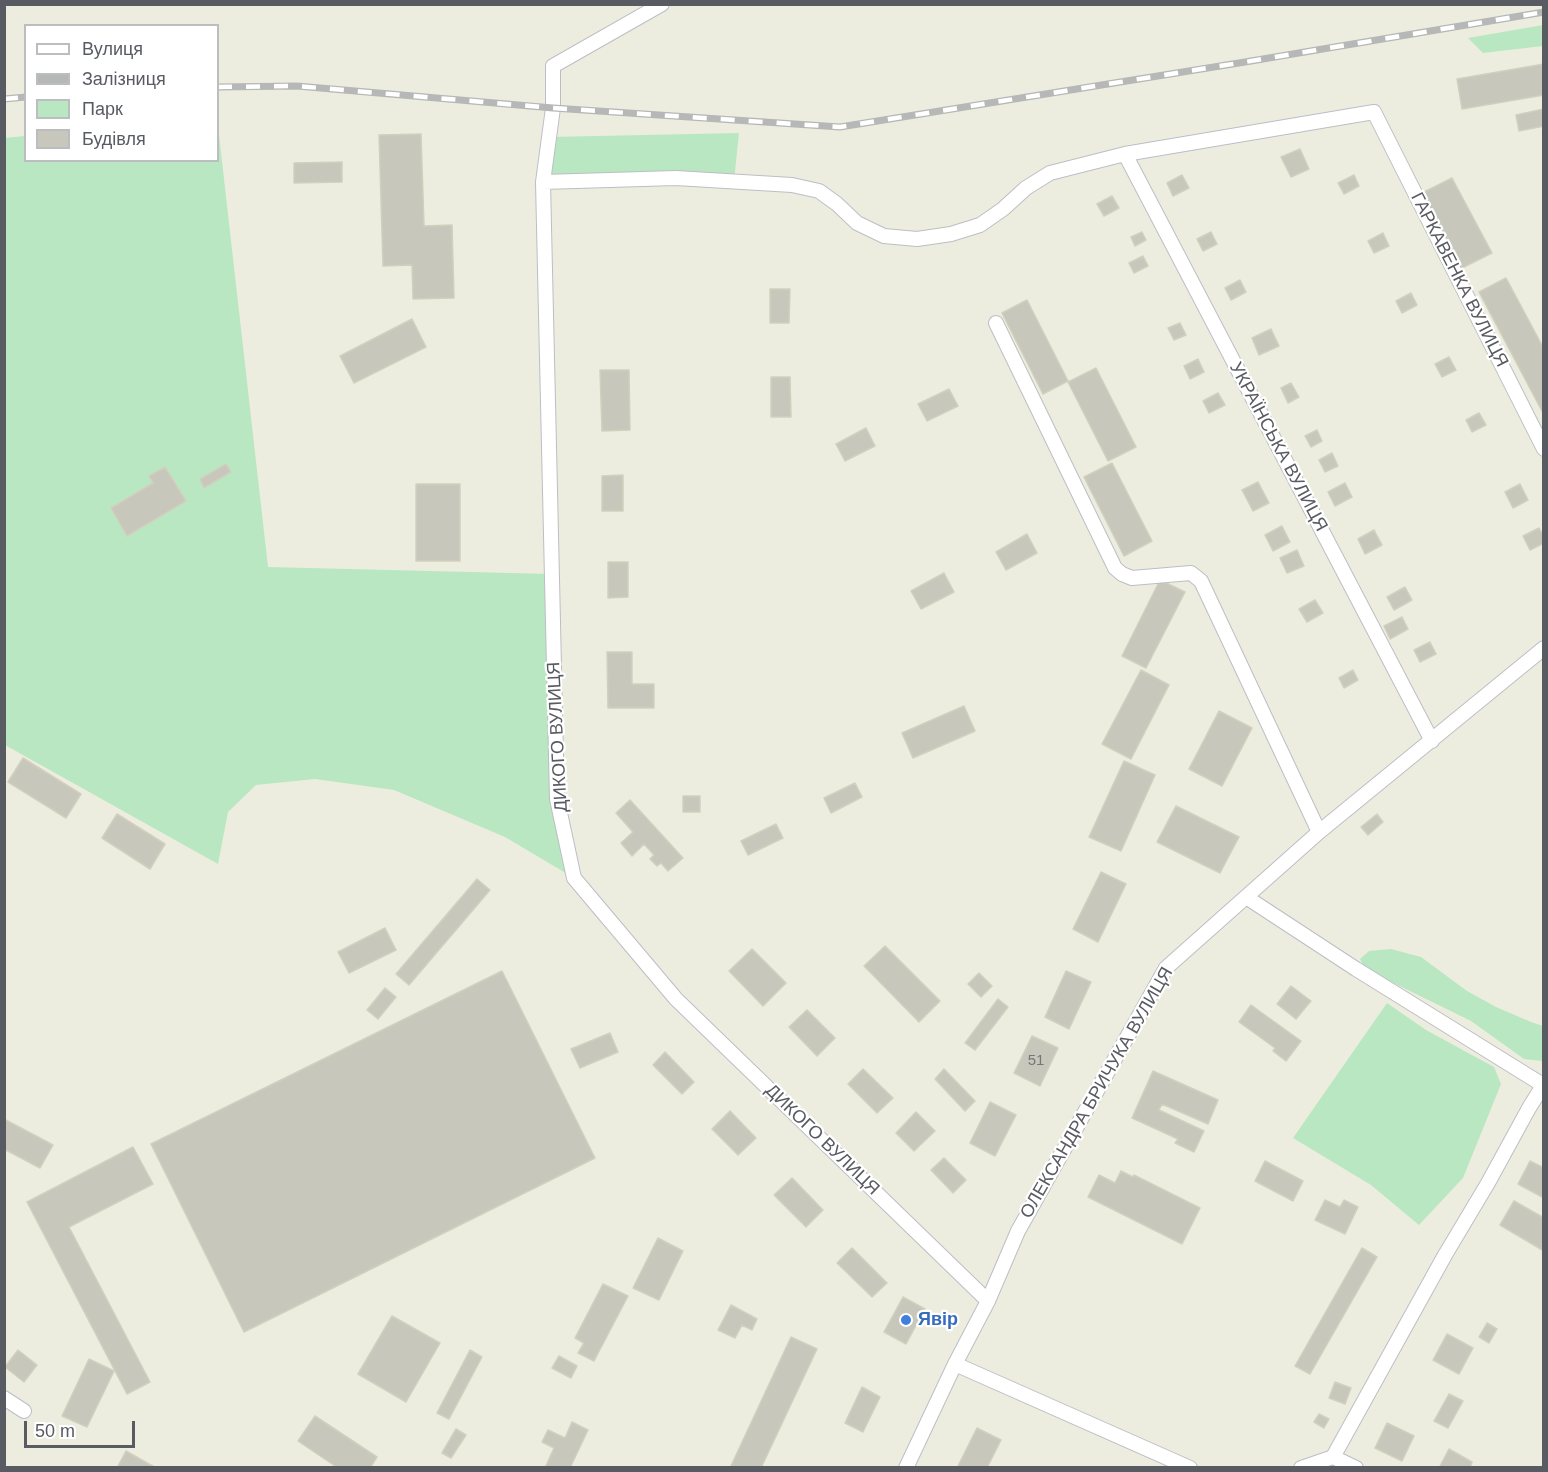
<!DOCTYPE html>
<html>
<head>
<meta charset="utf-8">
<style>
	body { margin:0 }
	#map { position:relative; width:1548px; height:1472px; overflow:hidden; background:#ededdf; font-family:Helvetica,sans-serif }
	canvas { display:block }
	.frame { position:absolute; inset:0; border:6px solid #585b62; pointer-events:none }
	.legend { position:absolute; left:24px; top:24px; width:195px; height:138px; box-sizing:border-box; background:#fff; border:2px solid #bcbdc0; margin:0; padding:8px 10px; list-style:none; font-size:18px; color:#585b62 }
	.legend li { display:flex; align-items:center; gap:12px; height:30px }
	.legend b { width:30px; border:2px solid #bcbdc0 }
	.scale { position:absolute; left:24px; top:1421px; width:111px; height:27px; box-sizing:border-box; border:3px solid #585b62; border-top:0; padding-left:8px; font-size:18px; line-height:21px; white-space:nowrap; color:#585b62; -webkit-text-stroke:4px #fff; paint-order:stroke }
</style>
</head>
<body>
<div id="map">
<canvas width="1548" height="1472"></canvas>
<div class="frame"></div>
<ul class="legend">
<li><b style="height:8px;background:#fff"></b>Вулиця</li>
<li><b style="height:8px;background:#b6b7b7"></b>Залізниця</li>
<li><b style="height:16px;background:#b9e7c2"></b>Парк</li>
<li><b style="height:16px;background:#c8c7bc"></b>Будівля</li>
</ul>
<div class="scale">50 m</div>
</div>
<script>
const g = document.querySelector('canvas').getContext('2d');
g.lineJoin = 'round';
function fillPath(path, color) { g.fillStyle = color; g.fill(path, 'evenodd'); }
function strokePath(path, color, width, dash) { g.strokeStyle = color; g.lineWidth = width; g.lineCap = dash ? 'butt' : 'round'; g.setLineDash(dash || []); g.stroke(path); }
function label(font, color, halo, rows, align = 'center') {
  g.font = font + ' Helvetica,sans-serif'; g.lineWidth = 4.5; g.setLineDash([]); g.textBaseline = 'middle'; g.strokeStyle = halo; g.fillStyle = color; for (const [text, x, y, turn = 0] of rows) {
    g.save(); g.translate(x, y); g.rotate((+turn || 0) * Math.PI / 180); g.textAlign = isNaN(turn) ? turn : align; if (halo) g.strokeText(text, 0, 0); g.fillText(text, 0, 0); g.restore();
  }
}
fillPath(new Path2D(`
	M1543,25V46L1483,53L1468,38Z
	M218,126L268,567L552,574L557,799L574,878L505,837L394,790L315,779L256,785L228,812L218,864L5,745L4,138L25,136L26,160H218Z
	M739,133L734,181L543,182L549,137Z
	M1391,949L1421,957L1467,991L1496,1007L1531,1022L1543,1026V1061L1524,1059L1471,1021L1365,969L1360,959L1369,951Z
	M1387,1003L1426,1030L1494,1067L1501,1084L1463,1178L1419,1225L1371,1185L1293,1138Z`), '#b9e7c2');
const building = new Path2D(`
	M1544,64V95L1462,109L1457,79Z
	M1544,109V126L1519,131L1516,115Z
	M421,134L424,226L452,225L454,298L413,299L412,265L383,266L379,135Z
	M1300,149L1309,169L1291,177L1281,157Z
	M342,162V182L294,183V163Z
	M1182,175L1189,188L1173,196L1167,183Z
	M1354,175L1359,186L1344,194L1338,183Z
	M1452,178L1492,253L1462,268L1422,193Z
	M1112,196L1119,208L1104,216L1097,204Z
	M1142,232L1146,240L1135,246L1131,237Z
	M1211,232L1217,244L1203,251L1197,239Z
	M1383,233L1389,246L1374,253L1368,241Z
	M1143,256L1148,266L1134,273L1129,263Z
	M1506,278L1544,349V415L1479,292Z
	M1240,280L1246,292L1231,300L1225,288Z
	M770,289H790L789,323H770Z
	M1411,293L1417,305L1402,313L1396,301Z
	M1027,300L1068,381L1043,394L1002,313Z
	M412,319L426,347L354,383L340,356Z
	M1180,323L1186,335L1174,340L1168,328Z
	M1271,329L1279,346L1259,355L1252,338Z
	M1449,357L1456,370L1442,377L1435,364Z
	M1198,359L1204,372L1190,379L1184,366Z
	M1096,368L1136,447L1108,461L1068,382Z
	M600,370H629L630,430L602,431Z
	M771,377H790L791,417H771Z
	M1291,383L1299,397L1288,403L1281,388Z
	M949,389L958,406L927,421L918,404Z
	M1218,393L1225,405L1209,413L1203,401Z
	M1479,413L1486,425L1472,432L1466,420Z
	M866,428L875,446L845,461L836,444Z
	M1317,430L1322,441L1311,447L1305,436Z
	M1332,453L1338,466L1325,472L1319,460Z
	M1112,463L1152,541L1124,556L1084,477Z
	M226,464L231,472L204,488L200,479Z
	M165,467L186,501L127,536L111,508L153,483L149,476Z
	M623,475V511H602V476Z
	M1258,482L1269,503L1253,511L1242,490Z
	M1345,483L1352,497L1335,506L1328,492Z
	M416,484H460V561H416Z
	M1520,484L1528,500L1513,508L1505,492Z
	M1282,526L1290,542L1273,551L1265,535Z
	M1539,528L1544,537V543L1530,550L1523,536Z
	M1374,530L1382,545L1365,554L1358,539Z
	M1027,534L1037,553L1006,570L996,552Z
	M1297,550L1304,566L1287,573L1280,558Z
	M608,562H628V597L608,598Z
	M944,573L954,592L921,609L911,591Z
	M1160,580L1185,592L1146,668L1122,656Z
	M1405,587L1412,600L1394,610L1387,597Z
	M1315,600L1323,613L1307,622L1299,609Z
	M1402,617L1408,629L1390,639L1384,626Z
	M1430,642L1436,654L1420,662L1414,650Z
	M607,652H632V684H654V708H608Z
	M1141,670L1169,685L1131,759L1102,744Z
	M1353,670L1358,680L1344,688L1339,678Z
	M964,706L975,731L913,758L902,733Z
	M1219,711L1252,728L1222,786L1189,769Z
	M23,758L81,794L66,818L8,782Z
	M1124,761L1155,775L1121,851L1089,837Z
	M855,783L862,797L831,813L824,798Z
	M683,796H700V812H683Z
	M630,800L683,858L668,871L661,863L657,866L650,859L654,855L644,844L632,856L621,843L633,832L616,813Z
	M1176,806L1239,837L1220,873L1157,842Z
	M117,814L165,844L150,869L102,838Z
	M1377,814L1383,822L1368,835L1361,827Z
	M776,824L783,838L748,855L741,841Z
	M1101,872L1126,884L1098,942L1073,929Z
	M477,879L490,890L409,985L396,974Z
	M385,928L396,950L349,973L338,952Z
	M885,946L940,1001L919,1022L864,966Z
	M752,949L786,983L763,1006L729,971Z
	M502,971L595,1158L244,1332L151,1144Z
	M1066,971L1091,982L1069,1029L1045,1017Z
	M979,973L992,986L981,997L968,984Z
	M1291,986L1311,1001L1296,1019L1277,1004Z
	M385,988L396,997L378,1019L367,1010Z
	M998,999L1008,1007L975,1050L965,1043Z
	M1251,1005L1301,1041L1286,1061L1273,1051L1275,1048L1239,1022Z
	M807,1010L835,1038L817,1056L789,1027Z
	M610,1033L618,1052L580,1068L571,1049Z
	M1032,1036L1058,1048L1040,1086L1014,1073Z
	M665,1052L694,1082L682,1094L653,1065Z
	M863,1069L893,1098L877,1113L848,1084Z
	M944,1069L975,1101L965,1111L935,1079Z
	M1153,1071L1218,1100L1208,1124L1162,1104L1159,1110L1204,1131L1194,1152L1175,1143L1178,1139L1132,1118Z
	M990,1102L1016,1115L995,1156L970,1143Z
	M730,1111L756,1138L738,1155L712,1129Z
	M916,1112L935,1131L914,1151L896,1133Z
	M4,1119L53,1145L40,1168L4,1149Z
	M133,1147L153,1184L69,1227L150,1382L127,1394L27,1202Z
	M944,1158L966,1180L953,1193L931,1170Z
	M1265,1161L1303,1181L1293,1201L1255,1181Z
	M1530,1161L1544,1168V1198L1518,1184Z
	M1121,1171L1133,1177L1134,1175L1200,1208L1182,1244L1088,1197L1099,1175L1115,1183Z
	M792,1178L823,1210L806,1227L774,1195Z
	M1325,1200L1340,1207L1344,1200L1358,1207L1345,1234L1315,1220Z
	M1514,1201L1544,1218V1251L1500,1225Z
	M658,1238L683,1251L659,1300L633,1288Z
	M852,1248L887,1283L872,1297L837,1263Z
	M1362,1248L1377,1257L1310,1374L1295,1366Z
	M603,1284L628,1296L594,1361L578,1353L584,1343L575,1338Z
	M903,1297L925,1309L906,1344L884,1332Z
	M731,1305L757,1319L752,1330L742,1325L735,1338L718,1330Z
	M392,1316L440,1343L406,1402L358,1374Z
	M1487,1323L1497,1329L1489,1343L1479,1337Z
	M1447,1334L1473,1348L1459,1374L1433,1360Z
	M791,1337L817,1349L761,1468H730Z
	M18,1350L37,1365L24,1382L5,1367Z
	M470,1350L482,1357L449,1419L437,1413Z
	M559,1356L577,1366L571,1378L552,1368Z
	M89,1359L114,1371L87,1427L62,1416Z
	M1335,1382L1351,1388L1345,1404L1329,1398Z
	M862,1387L880,1397L863,1432L845,1423Z
	M1449,1394L1463,1401L1448,1428L1434,1421Z
	M1319,1414L1329,1419L1324,1428L1314,1422Z
	M315,1416L377,1457L370,1468H338L298,1441Z
	M572,1422L588,1430L570,1468H545L554,1448L542,1442L548,1430L565,1438Z
	M1387,1423L1414,1436L1402,1461L1375,1448Z
	M977,1428L1001,1440L987,1468H957Z
	M456,1429L466,1435L451,1458L442,1453Z
	M1449,1449L1472,1462L1470,1468H1439Z
	M126,1451L156,1468H117Z`);
fillPath(building, '#c8c7bc');
strokePath(building, '#d2cfbd', 1.5);
const minor = new Path2D(`
	M662,4L553,66V108L543,182L557,799L574,878L676,999L988,1301
	M1125,154L1432,741
	M543,182L676,178L792,185L819,191L837,204L857,223L884,236L917,239L951,234L980,225L1003,209L1026,188L1050,173L1125,154L1374,112L1544,449
	M996,323L1115,568L1122,574L1132,578L1191,573L1201,581L1319,832
	M1246,897L1356,969L1543,1085
	M955,1364L1190,1468
	M4,1398L24,1411
	M1333,1457L1445,1255L1488,1183L1529,1108L1544,1084
	M906,1468L955,1364L988,1301L1018,1231L1166,968L1319,832L1544,648
	M1301,1468L1333,1457L1356,1468`);
strokePath(minor, '#bdbec5', 16);
strokePath(minor, '#fff', 14);
const rail = new Path2D(`
	M218,87L297,86L553,108L840,127L1245,62L1544,12
	M4,99L26,97`);
strokePath(rail, '#b6b7b7', 7);
strokePath(rail, '#fff', 4.5, [14]);
for (const [x, y, r, color] of [
	[906,1320,6,"#3f7fe0"]
]) { const dot = new Path2D(); dot.arc(x, y, r, 0, 2 * Math.PI); g.fillStyle = color; g.fill(dot); strokePath(dot, '#fff', 2); }
label('15px', '#747678', null, [
	["51",1036,1061]
]);
label('18px', '#585b62', '#fff', [
	["ГАРКАВЕНКА ВУЛИЦЯ",1459,280,63],
	["УКРАЇНСЬКА ВУЛИЦЯ",1278,447,62],
	["ДИКОГО ВУЛИЦЯ",558,737,-93],
	["ОЛЕКСАНДРА БРИЧУКА ВУЛИЦЯ",1097,1093,-60],
	["ДИКОГО ВУЛИЦЯ",822,1140,44]
]);
label('bold 18px', '#366cbe', '#fff', [
	["Явiр",918,1320]
], 'left');
</script>
</body>
</html>
